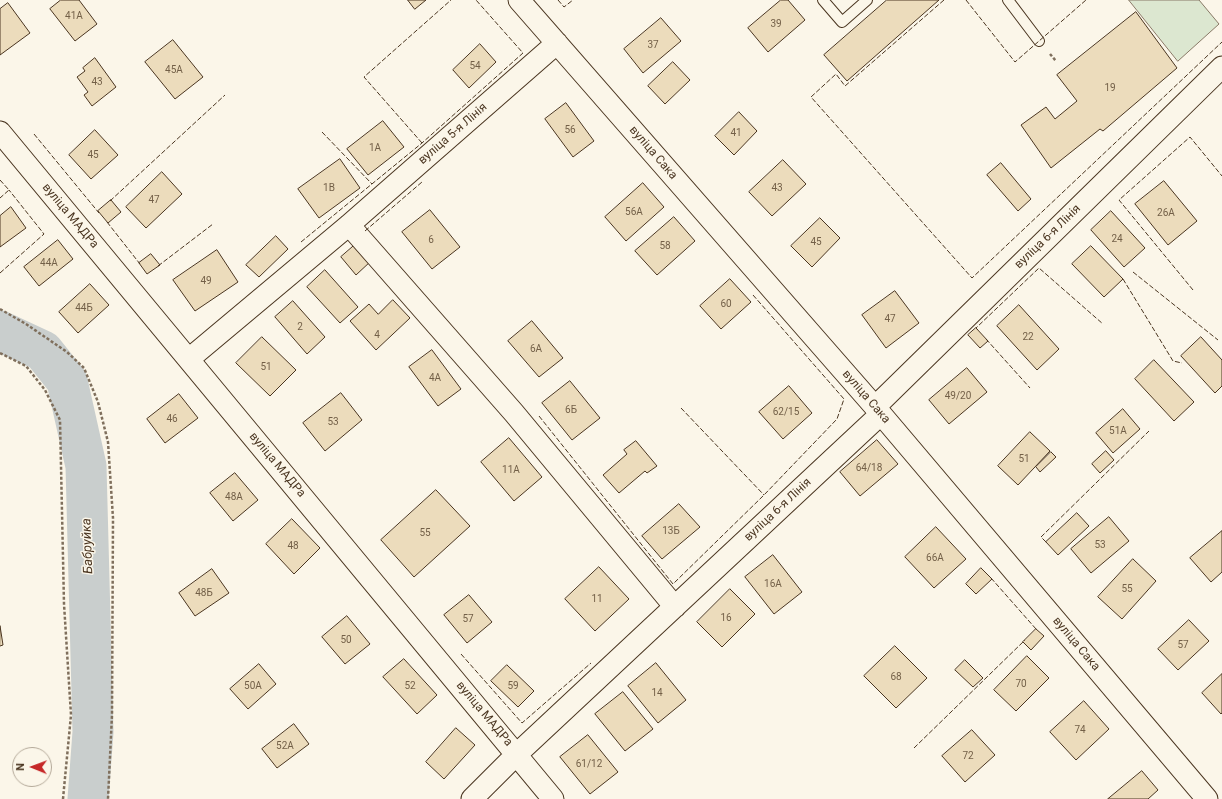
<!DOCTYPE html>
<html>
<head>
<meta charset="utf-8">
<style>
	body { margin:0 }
	#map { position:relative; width:1222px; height:799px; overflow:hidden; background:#fbf6e9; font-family:Roboto,sans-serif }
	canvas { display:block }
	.north { position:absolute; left:12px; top:747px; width:40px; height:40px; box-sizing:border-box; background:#fbf6e9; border:1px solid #b4a999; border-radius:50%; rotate:271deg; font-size:11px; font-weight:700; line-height:16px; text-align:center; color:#4a3520 }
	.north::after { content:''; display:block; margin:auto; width:14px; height:18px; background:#c62828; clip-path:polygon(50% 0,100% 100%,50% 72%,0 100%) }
</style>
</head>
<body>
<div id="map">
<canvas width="1222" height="799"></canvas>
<div class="north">N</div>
</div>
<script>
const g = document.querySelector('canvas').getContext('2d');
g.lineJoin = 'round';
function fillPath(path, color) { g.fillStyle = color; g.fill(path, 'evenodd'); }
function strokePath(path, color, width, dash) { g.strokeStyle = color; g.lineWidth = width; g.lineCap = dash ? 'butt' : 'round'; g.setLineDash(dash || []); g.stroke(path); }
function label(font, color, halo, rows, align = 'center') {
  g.font = font + ' Roboto,sans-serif'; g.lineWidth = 3; g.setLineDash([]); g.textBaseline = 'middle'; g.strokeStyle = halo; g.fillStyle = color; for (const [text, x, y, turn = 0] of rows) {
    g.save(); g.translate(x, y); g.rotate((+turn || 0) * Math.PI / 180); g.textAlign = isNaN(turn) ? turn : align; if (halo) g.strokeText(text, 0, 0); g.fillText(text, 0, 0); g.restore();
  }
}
const green = new Path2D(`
	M1129,0H1199L1219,24L1178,61Z`);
fillPath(green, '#dce7d0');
strokePath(green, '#887966', 1);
strokePath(new Path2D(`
	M0,331L43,351L67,381L86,466L93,732L88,799`), '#c9cecd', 41);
const building = new Path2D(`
	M61,0H79L97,24L75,41L50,9Z
	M408,0H426L415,9Z
	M781,0H788L805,20L768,52L748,28Z
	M887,0H939L847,81L824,55Z
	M8,3L30,33L0,55V9Z
	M1136,12L1177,68L1103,131L1100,129L1051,168L1021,125L1046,107L1055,119L1077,101L1057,75Z
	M661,18L681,41L643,73L624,49Z
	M173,40L203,77L175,99L145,62Z
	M480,44L496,62L469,88L453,70Z
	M95,58L116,87L92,106L84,95L88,92L77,77L85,71L83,68Z
	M673,62L690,80L665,104L648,86Z
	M566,103L594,141L573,157L545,119Z
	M739,112L757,131L734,155L715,136Z
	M383,121L404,147L368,175L347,149Z
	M95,130L118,155L91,179L69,155Z
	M340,159L360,188L319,218L298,189Z
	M783,160L806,184L772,216L749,192Z
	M1001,163L1031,199L1018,211L987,175Z
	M162,172L182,194L146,228L126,207Z
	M1164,181L1197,221L1168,245L1135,204Z
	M643,183L664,207L626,241L605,217Z
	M111,200L121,212L108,223L98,211Z
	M11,207L26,228L0,247V216Z
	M430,210L460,247L432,269L402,232Z
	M1111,211L1145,248L1124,267L1091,230Z
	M674,217L695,241L657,275L635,251Z
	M820,218L840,238L812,267L791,246Z
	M276,236L288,249L259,277L246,265Z
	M58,240L73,259L39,286L24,267Z
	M356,244L371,261L356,275L341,257Z
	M1091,246L1123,279L1104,297L1072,264Z
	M217,250L238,282L195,311L173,280Z
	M151,254L160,265L147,274L139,263Z
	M325,270L358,307L340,323L307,287Z
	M730,279L751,302L721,329L700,306Z
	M90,284L109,305L78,333L59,312Z
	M895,291L919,323L886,348L862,315Z
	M393,300L410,318L376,350L350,321L369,304L378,314Z
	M293,301L325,337L307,354L275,317Z
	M1019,305L1059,349L1037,370L997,326Z
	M532,321L563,358L539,377L508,341Z
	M976,328L988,341L980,348L968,335Z
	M262,337L296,370L270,396L236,363Z
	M1201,337L1222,360V386L1215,393L1181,356Z
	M432,350L461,389L438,406L409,367Z
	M1154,360L1194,402L1174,421L1135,379Z
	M967,368L987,392L949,424L929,400Z
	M570,381L600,418L572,440L542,403Z
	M789,386L812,413L783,439L759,412Z
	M341,393L362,420L325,451L303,423Z
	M179,394L198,418L165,443L147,419Z
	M1123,409L1140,429L1113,453L1096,433Z
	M1030,432L1050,451L1018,485L998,466Z
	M509,438L542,477L514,501L481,462Z
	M877,440L898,464L860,496L840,472Z
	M636,441L657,466L647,473L645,471L619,493L603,475L627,454L624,450Z
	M1106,451L1114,460L1100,473L1092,464Z
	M1051,452L1056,457L1040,472L1036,467Z
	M235,473L258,500L233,521L210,493Z
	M436,490L470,526L414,577L381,540Z
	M679,504L700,527L662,559L642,536Z
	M1077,513L1089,526L1058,555L1046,542Z
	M1109,517L1129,541L1091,573L1071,549Z
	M292,519L320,548L294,574L266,544Z
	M936,527L966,559L934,588L905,557Z
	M1222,531V572L1211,582L1190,558Z
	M773,555L802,592L774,614L745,577Z
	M1133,559L1156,581L1122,619L1098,597Z
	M599,567L629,599L595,631L565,599Z
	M981,568L992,579L976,594L966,584Z
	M212,569L229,593L195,616L179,593Z
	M730,589L755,614L722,647L697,622Z
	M469,595L492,622L467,643L444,615Z
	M347,616L370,644L345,664L322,637Z
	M1189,620L1209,641L1178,670L1158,649Z
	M0,626L3,645L0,646Z
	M1036,629L1044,636L1031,650L1023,642Z
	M895,646L927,678L896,708L864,676Z
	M1027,656L1049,678L1016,711L994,690Z
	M404,659L437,695L417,714L383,677Z
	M965,660L983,678L973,687L955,670Z
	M656,663L686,700L658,723L628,686Z
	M259,664L276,684L248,709L230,689Z
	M507,665L534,691L518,707L491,681Z
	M1222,674V713L1221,714L1202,693Z
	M623,692L653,729L625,751L595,714Z
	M1084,701L1109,729L1076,760L1050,732Z
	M294,724L309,744L277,768L262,749Z
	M456,728L475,745L444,779L426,762Z
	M972,730L995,755L965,782L942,756Z
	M588,735L618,772L590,794L560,757Z
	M1142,771L1158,790L1148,799H1108Z`);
fillPath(building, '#ecdcbc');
strokePath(building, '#4a3520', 1);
const service = new Path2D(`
	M823,0L842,22L867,0
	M1008,0L1039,41`);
const minor = new Path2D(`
	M519,0L875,407L1207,799
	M0,132L553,799
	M349,225L514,413L675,607
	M189,359L349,225L557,43
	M875,407L1222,67
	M472,799L517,754L881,414`);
strokePath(service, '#4a3520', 12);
strokePath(minor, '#4a3520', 23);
strokePath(new Path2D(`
	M1050,54L1056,61
	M0,309L26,324L67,352L84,368L98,402L108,442L113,518L112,715L108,799
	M0,353L26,366L45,390L60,420L64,604L71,715L63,799`), '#7f6f5c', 2.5, [3, 2]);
strokePath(service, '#fbf6e9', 10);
strokePath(minor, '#fbf6e9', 21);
strokePath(new Path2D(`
	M558,0L564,7L573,0
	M944,0L845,86L836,74L811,97L972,278L1222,42
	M966,0L1015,62L1086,0
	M322,132L372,184
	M34,134L99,213
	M422,143L364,77L451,0
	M0,180L9,190L0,198
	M110,201L225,95
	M107,222L140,264
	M365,231L422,182
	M301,242L422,143L523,53L476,0
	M158,266L213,224
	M1133,272L1218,340
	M0,273L44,234L9,190
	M1123,279L1173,361L1182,363
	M1193,290L1119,200L1190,137L1222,176
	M978,330L976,328L1039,268L1103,324
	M986,339L1030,388
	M681,408L764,495
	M539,416L673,584L764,495L837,419L844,399L753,295
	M1046,542L1041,537L1149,431
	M991,578L1036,629L1035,630
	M461,654L522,723L591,663
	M914,748L1025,640`), '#4a3520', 1, [5, 2]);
label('10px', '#725f47', null, [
	["41А",74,16],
	["39",776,24],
	["37",653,45],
	["54",475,66],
	["45А",174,70],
	["43",97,82],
	["19",1110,88],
	["56",570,130],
	["41",736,133],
	["1А",375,148],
	["45",93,155],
	["1В",329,188],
	["43",777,188],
	["47",154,200],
	["56А",634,212],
	["26А",1166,213],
	["24",1117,239],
	["6",431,240],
	["45",816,242],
	["58",665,246],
	["44А",49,263],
	["49",206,281],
	["60",726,304],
	["44Б",84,308],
	["47",890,319],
	["2",300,327],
	["4",377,335],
	["22",1028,337],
	["6А",536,349],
	["51",266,367],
	["4А",435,378],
	["49/20",958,396],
	["6Б",571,410],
	["62/15",786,412],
	["46",172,419],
	["53",333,422],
	["51А",1118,431],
	["51",1024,459],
	["64/18",869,468],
	["11А",511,470],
	["48А",234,497],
	["13Б",671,531],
	["55",425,533],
	["53",1100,545],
	["48",293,546],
	["66А",935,558],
	["16А",773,584],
	["55",1127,589],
	["48Б",204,593],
	["11",597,599],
	["16",726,618],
	["57",468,619],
	["50",346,640],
	["57",1183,645],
	["68",896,677],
	["70",1021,684],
	["50А",253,686],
	["52",410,686],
	["59",513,686],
	["14",657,693],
	["74",1080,730],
	["52А",285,746],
	["72",968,756],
	["61/12",589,764]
]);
label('12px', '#4a3520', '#fbf6e9', [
	["вуліца 5-я Лінія",453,134,-41],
	["вуліца Сака",653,153,49],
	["вуліца МАДРа",70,216,50],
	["вуліца 6-я Лінія",1048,237,-44],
	["вуліца Сака",866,397,49],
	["вуліца МАДРа",277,465,50],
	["вуліца 6-я Лінія",778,510,-43],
	["вуліца Сака",1076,644,50],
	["вуліца МАДРа",484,714,50]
]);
label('italic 13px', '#4a3520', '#fbf6e9', [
	["Бабруйка",88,546,-92]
]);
</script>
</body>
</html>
